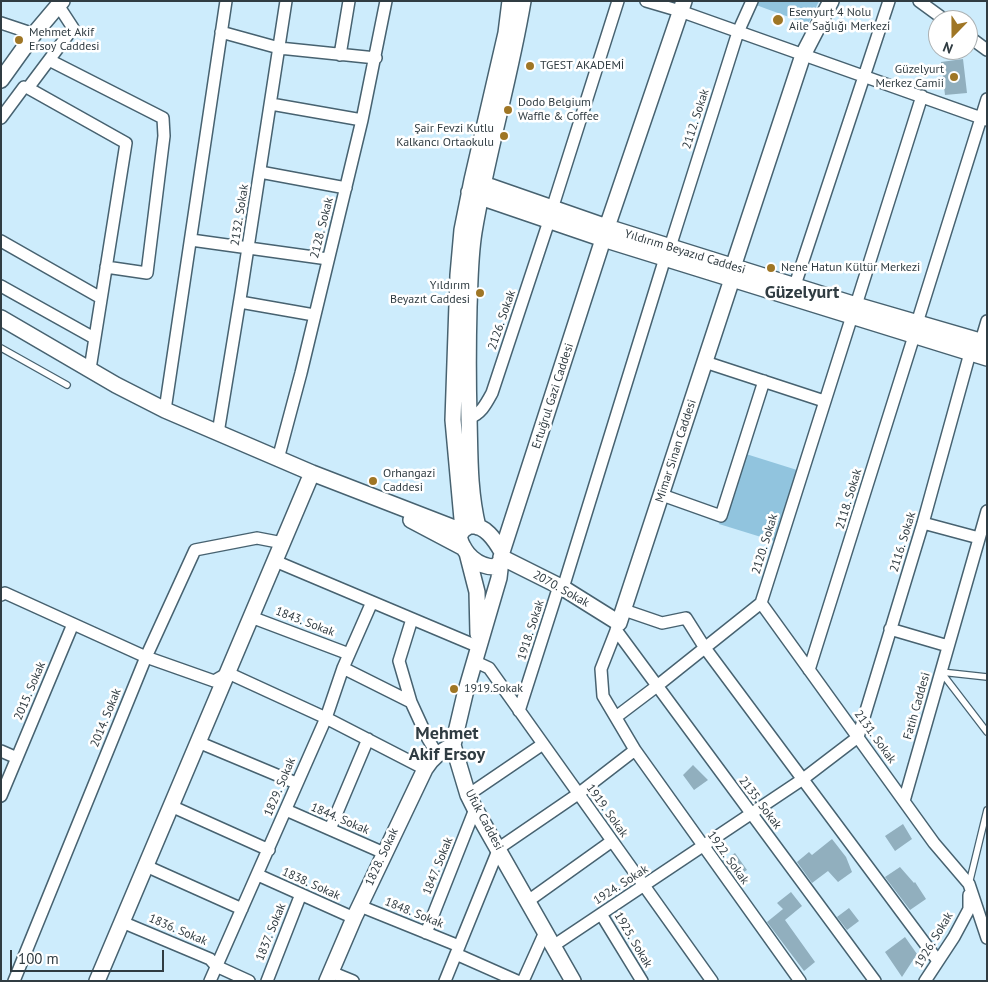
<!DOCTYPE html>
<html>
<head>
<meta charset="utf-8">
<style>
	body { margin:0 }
	#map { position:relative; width:988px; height:982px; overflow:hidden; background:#cdecfc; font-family:"PT Sans",sans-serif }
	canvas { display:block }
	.frame { position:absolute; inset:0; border:2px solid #303c42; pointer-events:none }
	.north { position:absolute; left:928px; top:10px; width:50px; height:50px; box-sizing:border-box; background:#fff; border:1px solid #acb1b3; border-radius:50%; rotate:202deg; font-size:14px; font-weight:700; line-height:20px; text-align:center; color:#303c42 }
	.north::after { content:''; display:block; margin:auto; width:18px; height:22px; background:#9f7625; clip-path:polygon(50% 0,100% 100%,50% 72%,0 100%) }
	.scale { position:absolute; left:10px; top:950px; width:154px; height:22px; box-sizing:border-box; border:2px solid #303c42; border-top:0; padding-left:6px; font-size:15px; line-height:18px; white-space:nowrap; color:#303c42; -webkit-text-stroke:4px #fff; paint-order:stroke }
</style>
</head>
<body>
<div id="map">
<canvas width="988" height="982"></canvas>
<div class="frame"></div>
<div class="north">N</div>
<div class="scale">100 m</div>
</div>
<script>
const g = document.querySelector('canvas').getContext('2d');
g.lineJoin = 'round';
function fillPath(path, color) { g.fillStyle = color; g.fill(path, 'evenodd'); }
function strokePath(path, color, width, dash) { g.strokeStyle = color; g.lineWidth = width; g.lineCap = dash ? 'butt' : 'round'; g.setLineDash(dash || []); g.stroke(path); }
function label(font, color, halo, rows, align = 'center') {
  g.font = font + ' "PT Sans",sans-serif'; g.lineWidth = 5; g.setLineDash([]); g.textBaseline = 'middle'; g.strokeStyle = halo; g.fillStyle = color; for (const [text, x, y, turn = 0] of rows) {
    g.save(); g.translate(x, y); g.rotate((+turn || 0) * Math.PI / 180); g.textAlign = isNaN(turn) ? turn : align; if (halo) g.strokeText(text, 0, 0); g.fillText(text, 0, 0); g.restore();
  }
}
fillPath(new Path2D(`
	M758,1H819L808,24L756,5Z
	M746,454L797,470L774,541L719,524Z`), '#91c4de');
fillPath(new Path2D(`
	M963,59L967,93L945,95L941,62Z
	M693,765L708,780L694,790L683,775Z
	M903,824L912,839L895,851L885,836Z
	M832,839L846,857L852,872L838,882L828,871L812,883L797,862L809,852L812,855Z
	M735,853L747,870L735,877L723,861Z
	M900,867L914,883L915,882L926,899L910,910L885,877Z
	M791,892L802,906L785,920L815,962L804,971L767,922L783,909L777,903Z
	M849,908L859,921L847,930L837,917Z
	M905,937L917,954L902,977L885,952Z`), '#91afbe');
const lane = new Path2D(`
	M1,348L67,385
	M941,672L987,732
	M941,672L987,677
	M969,884L987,810`);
const street = new Path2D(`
	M646,1L680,11L987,120
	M919,1L945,20
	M1,23L34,34
	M221,32L279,48L376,58
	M968,36L987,50
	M340,55L349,1
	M49,60L163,118L164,136L147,273L106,267
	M28,88L73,28L58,5
	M271,104L362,120
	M1,118L24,87L28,88L126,143L90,369
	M260,172L346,188
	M552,209L618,1
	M191,240L328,259
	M1,241L101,298
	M670,247L738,32L752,1
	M795,285L889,1
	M1,286L94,338
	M240,302L314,315
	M856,305L922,96
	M917,323L987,99
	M981,341L987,321
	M705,362L824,401
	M165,410L226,1
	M469,418C481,414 486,404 492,393L549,221
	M218,433L241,293L286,1
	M278,459L301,373L362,120L386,1
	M662,495L721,516L764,381
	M923,523L979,538
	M275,561L479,647
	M563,588L665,258
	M1,595L5,593L146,657L214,681L228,673L326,718L425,769
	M761,603L934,843L969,884L987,938
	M624,610L662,623L686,618L705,648L938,961
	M251,617L349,654
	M412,619L399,661L411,702L428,739L437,754
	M890,629L948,646
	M616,630L875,981
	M476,662L489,668L712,981
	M343,668L411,702
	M809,670L914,336
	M519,711L559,586
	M616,717L657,686L761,603L852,316
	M198,742L296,783
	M635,750L800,981
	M1,751L17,758
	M468,795L543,744
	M1,796L73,624
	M904,801L987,511
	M171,806L269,850
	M286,810L384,853
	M330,829L368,739
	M146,866L242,909
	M258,875L354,918
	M528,901L612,841
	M360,906L459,946
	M601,914L642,981
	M122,922L210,959L216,966L249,981
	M426,933L475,809
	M553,946L803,779L858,737L923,523L970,353
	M456,954L517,981
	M331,972L353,981
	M14,981L146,657L195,550L257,538L283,543
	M210,981L326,718L343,668L372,602
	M267,981L301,894
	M445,981L499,848L578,794L635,750L603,696L601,669L619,623
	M523,981L545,932
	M925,981L954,937L969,909V895`);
const secondary = new Path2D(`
	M1,80L34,34L62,1
	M472,180L607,227L856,305L987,343
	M469,192L480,197L603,239L987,358
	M1,318L116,385L165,410L312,473L462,531
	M411,520L464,548
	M478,527C469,491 470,454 469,418C468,381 468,344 469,307C470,282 470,257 474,232C487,154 510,79 523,1
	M463,530L453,420L458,275L462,230L472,180L506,33L510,1
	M467,553L477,592L478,634
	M501,557L563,588L619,623L732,279L733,267L803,55L831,1
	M500,562L495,567C478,567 463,554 459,536L463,530L469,526C485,524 495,540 502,552
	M97,981L312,473
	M327,981L354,918L425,769C432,757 440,752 453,745
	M573,981L475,809L468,795L453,745L465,694L499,578L502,552L607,227L684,1`);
strokePath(lane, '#476270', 8);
strokePath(street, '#476270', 14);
strokePath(secondary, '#476270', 18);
strokePath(lane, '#fff', 5.5);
strokePath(street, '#fff', 11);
strokePath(secondary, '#fff', 15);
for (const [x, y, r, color] of [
	[778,20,6,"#9f7625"],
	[19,40,5,"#9f7625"],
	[530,66,5,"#9f7625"],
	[954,77,5,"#9f7625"],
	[508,110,5,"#9f7625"],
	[504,136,5,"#9f7625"],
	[771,268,5,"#9f7625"],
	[480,293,5,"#9f7625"],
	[373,481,5,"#9f7625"],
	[454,689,5,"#9f7625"]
]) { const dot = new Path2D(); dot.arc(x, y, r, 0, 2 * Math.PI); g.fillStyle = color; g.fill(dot); strokePath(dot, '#fff', 2); }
label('12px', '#303c42', '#fff', [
	["Esenyurt 4 Nolu",789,13],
	["Aile Sağlığı Merkezi",789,27],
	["Mehmet Akif",29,33],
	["Ersoy Caddesi",29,47],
	["TGEST AKADEMİ",540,66],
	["Güzelyurt",944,70,"right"],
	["Merkez Camii",944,84,"right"],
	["Dodo Belgium",518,103],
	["Waffle & Coffee",518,117],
	["Şair Fevzi Kutlu",494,129,"right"],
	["Kalkancı Ortaokulu",494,143,"right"],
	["Nene Hatun Kültür Merkezi",781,268],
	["Yıldırım",470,286,"right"],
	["Beyazıt Caddesi",470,300,"right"],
	["Orhangazi",383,474],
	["Caddesi",383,488],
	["1919.Sokak",464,689]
], 'left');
label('12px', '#303c42', '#fff', [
	["2112. Sokak",696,119,-72],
	["2132. Sokak",240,215,-81],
	["2128. Sokak",322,228,-76],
	["Yıldırım Beyazıd Caddesi",685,252,17],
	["2126. Sokak",502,320,-71],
	["Ertuğrul Gazi Caddesi",553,396,-72],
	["Mimar Sinan Caddesi",676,451,-72],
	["2118. Sokak",849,499,-73],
	["2116. Sokak",903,542,-73],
	["2120. Sokak",765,544,-73],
	["2070. Sokak",561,589,29],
	["1843. Sokak",305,622,21],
	["1918. Sokak",531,630,-72],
	["2015. Sokak",30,691,-67],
	["Fatih Caddesi",917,706,-74],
	["2014. Sokak",106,718,-68],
	["2131. Sokak",875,737,54],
	["1829. Sokak",280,787,-67],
	["2135. Sokak",760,803,53],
	["1919. Sokak",607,811,54],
	["1844. Sokak",340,819,23],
	["Ufuk Caddesi",484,820,62],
	["1828. Sokak",382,857,-65],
	["1922. Sokak",728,858,54],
	["1847. Sokak",438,866,-68],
	["1838. Sokak",311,884,24],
	["1924. Sokak",621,885,-33],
	["1848. Sokak",414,913,22],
	["1836. Sokak",178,930,23],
	["1837. Sokak",271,932,-68],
	["1925. Sokak",633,940,59],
	["1926. Sokak",934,940,-59]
]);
label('bold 18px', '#303c42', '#fff', [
	["Güzelyurt",802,293],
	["Mehmet",447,734],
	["Akif Ersoy",447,755]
]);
</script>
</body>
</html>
